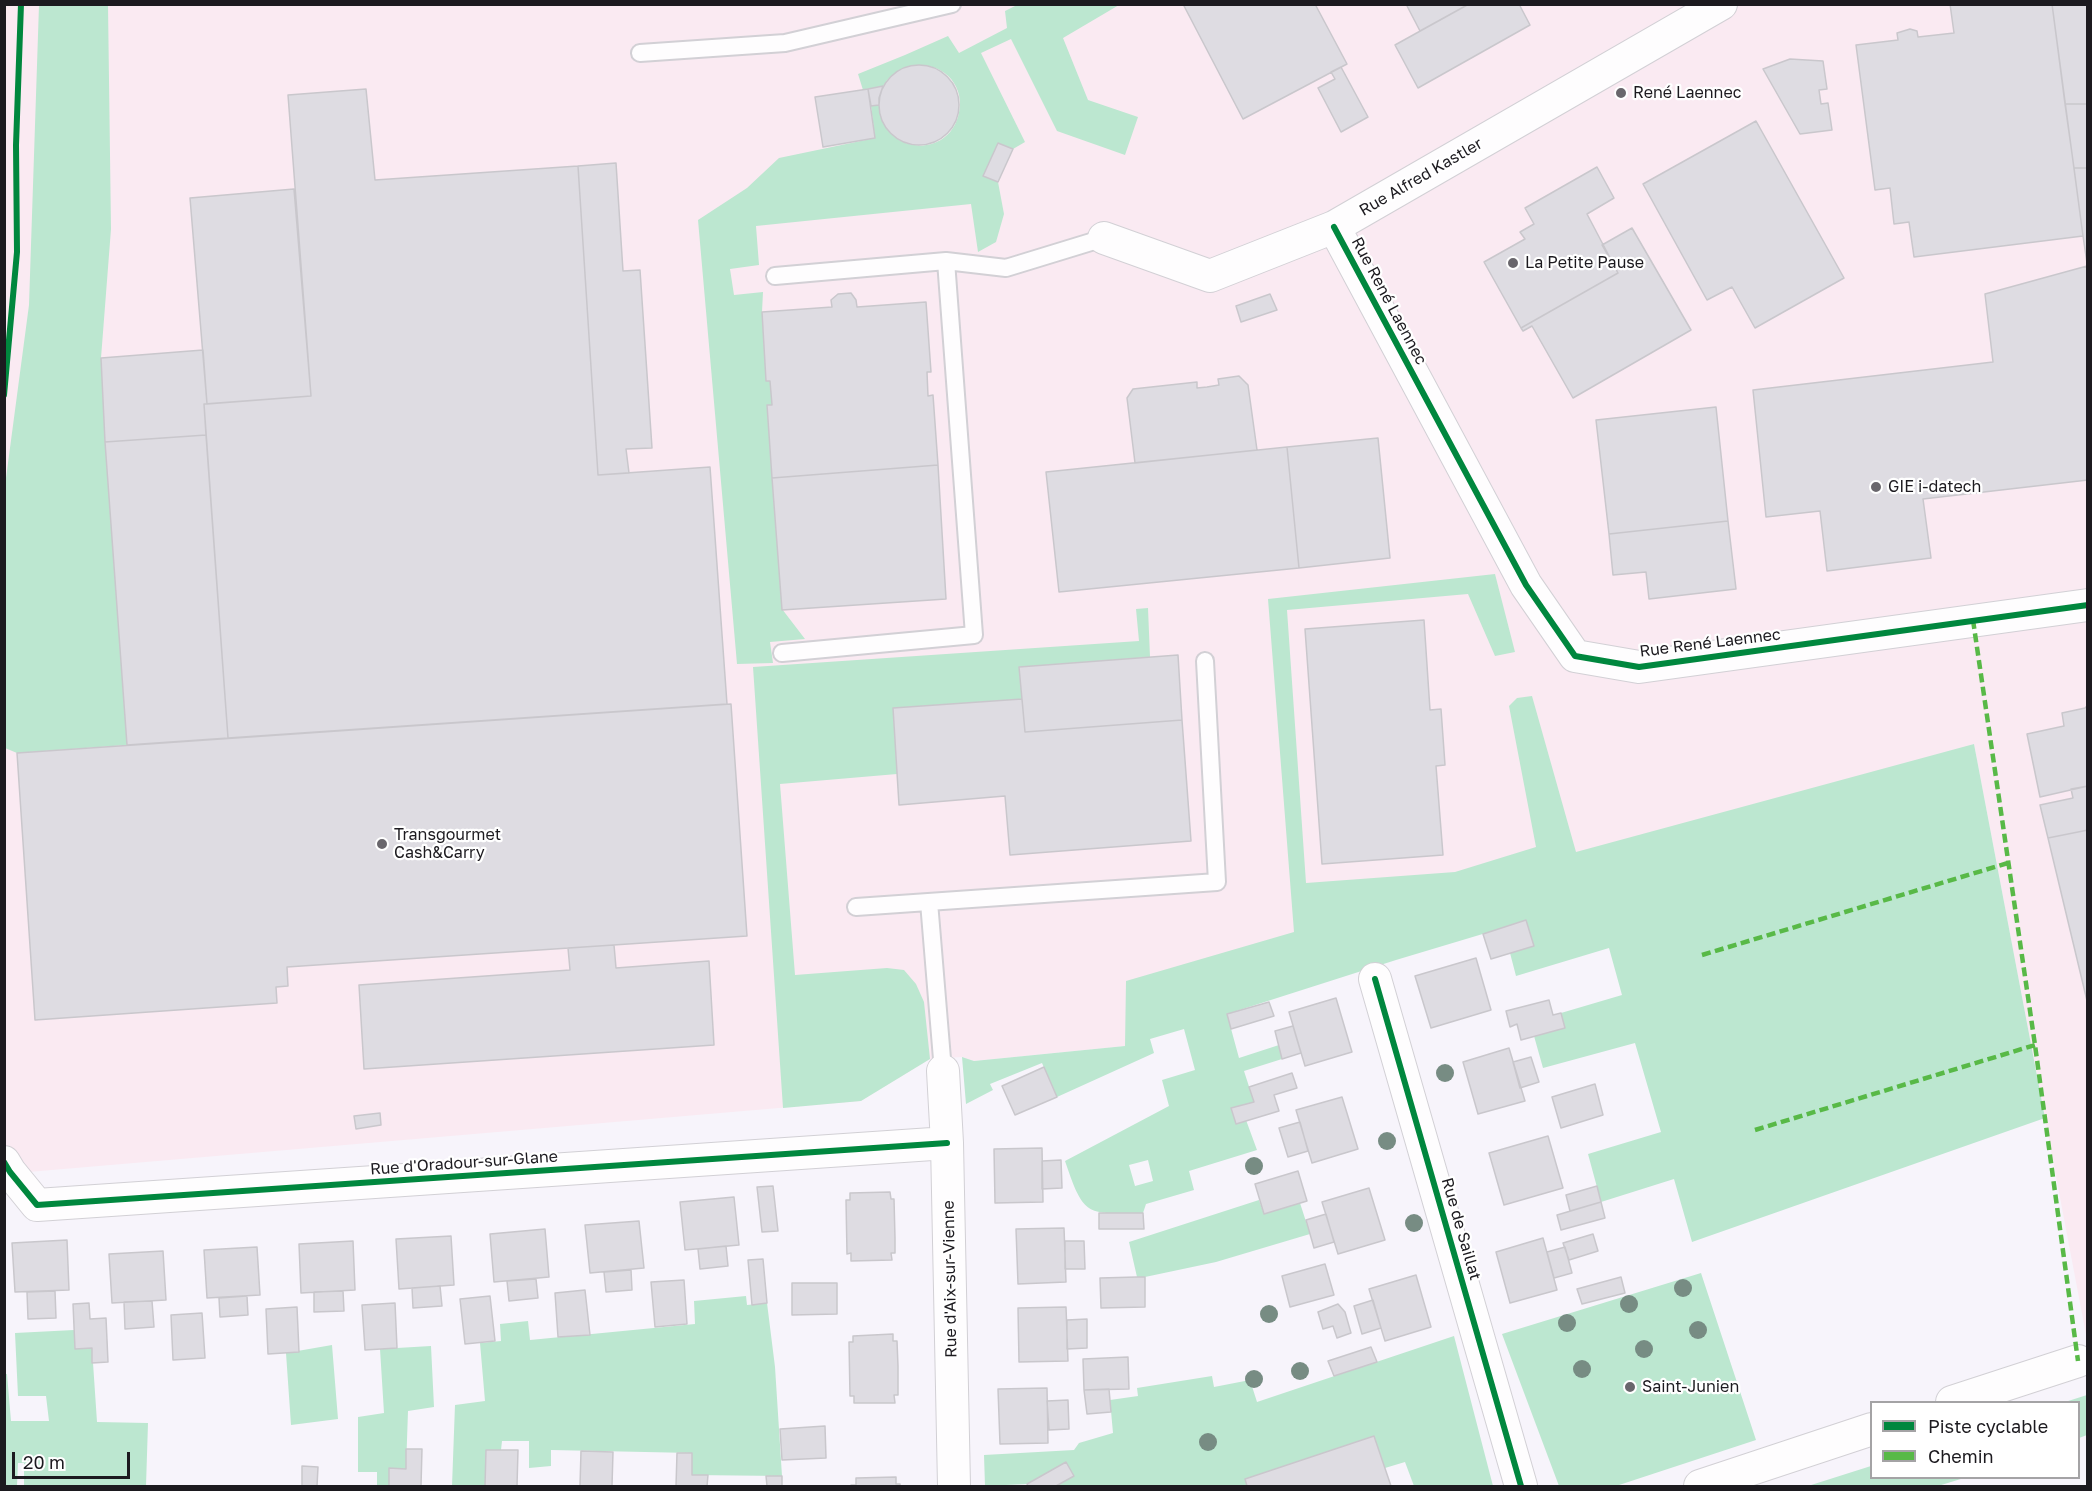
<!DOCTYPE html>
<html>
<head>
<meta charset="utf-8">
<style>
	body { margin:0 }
	#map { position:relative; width:2092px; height:1491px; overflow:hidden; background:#f7f4fb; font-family:"Golos Text",sans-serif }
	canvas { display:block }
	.frame { position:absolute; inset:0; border:6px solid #1c1a1f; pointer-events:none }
	.legend { position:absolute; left:1870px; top:1401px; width:210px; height:78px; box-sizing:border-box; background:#fff; border:2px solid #a4a3a5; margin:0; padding:8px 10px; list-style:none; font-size:18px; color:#1c1a1f }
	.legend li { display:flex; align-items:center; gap:12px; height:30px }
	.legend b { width:30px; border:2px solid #a4a3a5 }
	.scale { position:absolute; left:12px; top:1452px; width:118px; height:27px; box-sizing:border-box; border:3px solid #1c1a1f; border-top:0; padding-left:8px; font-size:18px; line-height:21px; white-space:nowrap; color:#1c1a1f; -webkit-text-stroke:4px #fff; paint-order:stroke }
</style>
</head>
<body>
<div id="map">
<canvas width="2092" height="1491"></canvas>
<div class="frame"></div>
<ul class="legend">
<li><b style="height:8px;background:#00873e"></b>Piste cyclable</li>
<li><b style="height:8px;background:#58b947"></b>Chemin</li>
</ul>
<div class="scale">20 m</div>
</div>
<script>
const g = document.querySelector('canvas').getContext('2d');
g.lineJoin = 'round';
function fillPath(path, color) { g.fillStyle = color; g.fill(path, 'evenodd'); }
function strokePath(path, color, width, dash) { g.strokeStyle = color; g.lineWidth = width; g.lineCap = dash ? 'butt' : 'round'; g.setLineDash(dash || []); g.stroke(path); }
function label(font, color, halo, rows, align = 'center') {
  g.font = font + ' "Golos Text",sans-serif'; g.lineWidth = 4.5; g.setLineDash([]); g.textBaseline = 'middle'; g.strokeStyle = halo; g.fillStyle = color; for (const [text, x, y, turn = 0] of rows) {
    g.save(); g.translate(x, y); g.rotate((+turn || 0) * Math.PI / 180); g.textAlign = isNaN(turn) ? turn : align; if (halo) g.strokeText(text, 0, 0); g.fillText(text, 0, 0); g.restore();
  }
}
fillPath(new Path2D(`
	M5,5H2087V1340L1974,744L1126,1046L974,1061L962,1057L930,1059L861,1101L5,1174Z`), '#faeaf2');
fillPath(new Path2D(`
	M39,5H108L111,229L101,358L127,745L17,753L5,748L4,493L29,305Z
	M1017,5H1119L1063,38L1088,100L1138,117L1125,155L1057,131L1011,39L981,53L1025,142L1013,149L998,143L984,176L998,182L1004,214L996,242L978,252L971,204L756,226L759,265L730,269L734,295L763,292L762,312L766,381H770L772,405L767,406L782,609L805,639L770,642L773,663L737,664L698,220L747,188L779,158L875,138L871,106L879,105C882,153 945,160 958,117C972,69 909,45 883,86L863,90L858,74L905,55L948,36L959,53L1007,28L1005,11Z
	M1495,574L1515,652L1495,656L1468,594L1287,610L1306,883L1455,872L1536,847L1509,706L1517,698L1532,696L1576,852L1974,744L2045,1118L1692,1242L1674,1179L1601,1202L1588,1154L1661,1132L1635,1043L1543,1068L1534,1036L1565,1028L1561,1013L1622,995L1609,948L1516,976L1510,953L1526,921L1396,960L1227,1014L1239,1058L1279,1045L1282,1059L1244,1071L1254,1102L1231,1109L1236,1123L1246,1120L1257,1150L1189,1171L1194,1190L1146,1204L1143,1213C1086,1214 1084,1217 1065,1161L1169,1106L1162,1080L1195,1070L1184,1029L1150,1039L1154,1053L1057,1097L1042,1063L990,1084L993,1090L966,1104L962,1057L974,1061L1125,1046L1126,981L1294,932L1268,599ZM1148,1160L1153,1181L1135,1186L1129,1165Z
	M1148,608L1150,657L1019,667L1022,699L893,708L897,774L780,784L795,975L887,968L904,970L916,984L924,1002L930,1059L861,1101L783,1108L753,667L1139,641L1136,609Z
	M1259,1200L1264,1214L1300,1203L1310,1234L1216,1262L1145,1277H1137L1129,1242Z
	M1701,1273L1756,1440L1616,1486H1559L1502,1334Z
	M746,1296L747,1305L767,1303L775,1367L782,1476L692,1475V1453L551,1450V1466L529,1468V1441H502L501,1450H486L485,1486H452L455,1405L485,1401L480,1343L501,1341L500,1324L528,1321L530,1340L695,1324L694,1301Z
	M74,1330L76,1349L92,1348L97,1422L148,1423L146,1486H24V1463H18L17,1486H5L4,1374H7L11,1421H49L46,1396H18L15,1333Z
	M1454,1336L1493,1486H1414L1405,1462L1385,1468L1374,1436L1245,1479L1247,1486H1056L1074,1476L1066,1462L1027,1484L985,1486L984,1455L1074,1450L1079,1443L1113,1433L1110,1400L1138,1396L1137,1388L1212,1376L1214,1387L1250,1380L1257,1402Z
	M332,1345L338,1419L291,1425L286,1353Z
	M431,1346L434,1407L408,1411L406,1469L389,1468V1486H377V1472H358V1417L384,1413L380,1349Z
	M2087,1395V1435L2079,1438L2078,1402H2065Z
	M1871,1466L1872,1478H1964L1938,1486H1808Z`), '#bce7d0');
const building = new Path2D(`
	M1183,4H1315L1347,64L1243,119Z
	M1406,4H1469L1420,31Z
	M1469,4H1519L1530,25L1418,88L1395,45Z
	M1950,4H2052L2083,236L1914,257L1909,222L1894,224L1890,188L1875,190L1856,45L1898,40L1897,33L1910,29L1917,31L1918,37L1954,33Z
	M2052,4H2088V104H2065Z
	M1790,59L1823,61L1827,89L1819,90L1821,104L1828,103L1832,130L1800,134L1763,69Z
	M879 105a40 40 0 1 1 80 0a40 40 0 1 1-80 0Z
	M1341,67L1368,117L1341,132L1318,88L1335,79L1331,72Z
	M883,86L879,98V105L871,106L868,89Z
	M366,89L375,180L578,166L598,475L710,467L727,704L228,738L204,404L311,396L288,95Z
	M868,89L875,138L823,147L815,97Z
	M2065,104H2088V168H2074Z
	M1756,121L1844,278L1755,328L1732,287L1707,300L1643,184Z
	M998,143L1013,149L998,182L983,176Z
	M616,163L623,271L640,270L652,448L626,449L629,473L598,475L578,166Z
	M1597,167L1614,198L1587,214L1618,273L1521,328L1484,262L1525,239L1520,232L1534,224L1525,208Z
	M2074,168H2088V270L2083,236Z
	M294,189L311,396L207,404L190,198Z
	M1632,228L1691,330L1573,398L1532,326L1523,331L1521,328L1618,273L1602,245Z
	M2087,266L2088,480L1923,499L1931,558L1827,571L1820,511L1766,517L1753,390L1993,362L1985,294Z
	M851,293L856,300L857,307L926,302L931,372H927L928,396L933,395L938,465L772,478L767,405H772L770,381H766L762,312L832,307L831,300L838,294Z
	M1270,294L1277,310L1241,322L1236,306Z
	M203,350L207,404H204L206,435L105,442L101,358Z
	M1239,376L1248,385L1257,450L1135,463L1127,398L1133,389L1197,382V388L1207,387L1219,385L1218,379Z
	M1716,407L1728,521L1609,534L1596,420Z
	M206,435L228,738L127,745L105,442Z
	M1378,438L1390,558L1299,568L1287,447Z
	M1287,447L1299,568L1059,592L1046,472Z
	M938,465L946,599L782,610L772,478Z
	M1728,521L1736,589L1649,599L1646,572L1613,575L1609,534Z
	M1424,620L1430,710L1441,709L1445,765L1436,766L1443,855L1322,864L1305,629Z
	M1178,655L1182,720L1025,732L1019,667Z
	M1022,699L1025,732L1182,720L1191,841L1010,855L1005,796L899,805L893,708Z
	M731,704L747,936L287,967L288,986L276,987L277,1003L35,1020L17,753Z
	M2088,705V786L2040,797L2027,734L2064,726L2062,713L2085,708Z
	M2088,786V830L2048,838L2040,805L2073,798L2071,789Z
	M2088,830V1005L2048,838Z
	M1526,920L1534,946L1491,959L1483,934Z
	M614,945L616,968L709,961L714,1045L364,1069L359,985L570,970L568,948Z
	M1476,958L1491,1010L1431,1028L1415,976Z
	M1336,998L1352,1052L1305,1066L1289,1012Z
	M1549,1000L1553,1015L1561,1013L1565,1028L1521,1040L1517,1024L1510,1027L1506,1011Z
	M1269,1002L1274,1016L1231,1029L1227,1014Z
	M1293,1026L1301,1053L1282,1059L1275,1031Z
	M1509,1048L1525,1101L1478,1114L1463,1062Z
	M1531,1057L1539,1082L1520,1088L1513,1062Z
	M1044,1067L1057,1097L1015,1115L1002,1086Z
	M1292,1073L1297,1088L1274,1095L1279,1111L1236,1124L1231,1108L1254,1102L1249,1087Z
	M1595,1084L1603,1115L1561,1128L1552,1097Z
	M1342,1097L1358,1149L1312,1163L1296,1110Z
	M380,1113L381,1125L356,1129L354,1116Z
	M1300,1122L1308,1151L1288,1157L1279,1128Z
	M1548,1136L1563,1188L1504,1205L1489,1153Z
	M1042,1148L1043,1202L995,1203L994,1149Z
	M1061,1160L1062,1188L1042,1189V1161Z
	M1298,1171L1307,1201L1264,1214L1255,1184Z
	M773,1186L778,1231L762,1232L757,1187Z
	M1597,1186L1601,1202L1570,1211L1566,1195Z
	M1369,1188L1385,1240L1338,1254L1322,1202Z
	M890,1192L891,1199H894L895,1238V1253H891L892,1260L851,1261V1253L847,1254L846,1200H850V1193Z
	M734,1197L739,1245L685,1250L680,1202Z
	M1601,1202L1605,1218L1561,1230L1557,1215Z
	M1099,1213H1143L1144,1229H1099Z
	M1326,1214L1334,1242L1314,1248L1306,1220Z
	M639,1221L644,1268L590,1273L585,1225Z
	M1064,1228L1066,1282L1018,1284L1016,1229Z
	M545,1229L549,1277L494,1282L490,1234Z
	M1593,1234L1598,1251L1569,1260L1563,1243Z
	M451,1236L454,1285L399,1289L396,1239Z
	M1543,1238L1557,1290L1510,1303L1496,1252Z
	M67,1240L69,1290L15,1292L12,1243Z
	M353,1241L355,1290L301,1293L299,1244Z
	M1065,1241H1084L1085,1269H1065Z
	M726,1246L728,1266L700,1269L698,1249Z
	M257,1247L260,1295L207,1298L204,1250Z
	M1565,1247L1572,1273L1554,1278L1547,1252Z
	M163,1251L166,1300L112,1303L109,1254Z
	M763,1259L767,1303L752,1305L748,1260Z
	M1325,1264L1334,1295L1290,1307L1282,1276Z
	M631,1270L632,1290L606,1292L604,1272Z
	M1416,1275L1431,1327L1385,1341L1369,1289Z
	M1137,1277H1145V1307L1101,1308L1100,1278Z
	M1621,1277L1625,1293L1582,1304L1577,1289Z
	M536,1279L538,1298L509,1301L507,1281Z
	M684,1280L687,1324L655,1327L651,1282Z
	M792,1283H837V1314L792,1315Z
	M440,1286L442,1306L413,1308L412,1288Z
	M585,1290L590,1335L558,1337L555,1293Z
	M55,1291L56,1318L28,1319L27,1292Z
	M343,1291L344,1311L314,1312V1292Z
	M247,1296L248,1315L220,1317L219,1298Z
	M490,1296L495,1341L465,1344L460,1299Z
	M1373,1300L1381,1328L1362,1334L1354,1306Z
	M152,1301L154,1327L125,1329L124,1302Z
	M89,1303L90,1319L106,1318L108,1362L92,1363V1348L75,1349L73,1304Z
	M395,1303L397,1348L365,1350L362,1305Z
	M1338,1304L1345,1312L1351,1333L1337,1338L1333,1326L1323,1329L1318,1312Z
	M297,1307L299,1352L268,1354L266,1309Z
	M1066,1307L1068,1361L1019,1362L1018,1308Z
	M202,1313L205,1358L173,1360L171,1315Z
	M1087,1319V1348L1067,1349V1320Z
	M893,1334V1341H897L898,1366V1395H894L895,1403H854V1396H850L849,1342H853V1336Z
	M1371,1347L1377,1362L1334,1376L1328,1361Z
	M1128,1357L1129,1389L1084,1390L1083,1359Z
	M1047,1388L1048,1443L1000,1444L998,1389Z
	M1109,1389L1111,1412L1087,1414L1084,1390Z
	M1068,1400L1069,1429L1049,1430L1047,1401Z
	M825,1426L826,1458L782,1460L780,1429Z
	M1374,1436L1391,1486H1245H1247L1245,1479Z
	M406,1449H422L421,1486H389V1468L406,1469Z
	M486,1450H518L517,1486H485Z
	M581,1451L613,1452L612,1486H580Z
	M677,1453H692V1475H708L707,1486H676Z
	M1066,1462L1074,1476L1056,1486H1028L1027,1484Z
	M302,1466L318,1467L317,1486H302Z
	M766,1476H782V1486H767Z
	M896,1477V1484H900V1486H851V1485H856V1478Z`);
fillPath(building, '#dedce2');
strokePath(building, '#c9c7cc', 1.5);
const service = new Path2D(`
	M640,53L785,43L952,4
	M775,276L946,261L1006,268L1104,238
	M782,653L974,635L946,261
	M929,902L943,1071
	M856,907L1217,882L1205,661`);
const minor = new Path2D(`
	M1334,227L1526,585L1575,656L1639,667L2088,605
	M1104,238L1210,276L1334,227L1721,4
	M1375,979L1521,1486
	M943,1071L947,1143L954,1486
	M4,1162L10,1172L37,1205L947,1143
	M1952,1402L2078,1361
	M1700,1486L1872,1429`);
strokePath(service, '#d2d0d5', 20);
strokePath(minor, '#d2d0d5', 34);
strokePath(service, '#fefdfe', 16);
strokePath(minor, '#fefdfe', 32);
strokePath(new Path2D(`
	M1973,620L2035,1045L2078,1361
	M1702,955L2008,863
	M1755,1130L2035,1045`), '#58b947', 4.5, [9, 4.5]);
strokePath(new Path2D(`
	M1334,227L1526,585L1575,656L1639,667L2088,605
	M4,395L17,252L16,145L21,4
	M1375,979L1521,1486
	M4,1162L10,1172L37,1205L947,1143`), '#00873e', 6);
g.fillStyle = '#778c83';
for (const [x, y] of [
	[1445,1073],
	[1387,1141],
	[1254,1166],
	[1414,1223],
	[1683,1288],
	[1629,1304],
	[1269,1314],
	[1567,1323],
	[1698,1330],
	[1644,1349],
	[1582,1369],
	[1300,1371],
	[1254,1379],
	[1208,1442]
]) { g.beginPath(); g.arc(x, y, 9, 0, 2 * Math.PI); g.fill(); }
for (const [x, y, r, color] of [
	[1621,93,6,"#69666c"],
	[1513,263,6,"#69666c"],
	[1876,487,6,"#69666c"],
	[382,844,6,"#69666c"],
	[1630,1387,6,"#69666c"]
]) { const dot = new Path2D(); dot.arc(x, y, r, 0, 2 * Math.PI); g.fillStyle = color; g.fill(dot); strokePath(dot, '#fff', 2); }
label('16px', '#1c1a1f', '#fff', [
	["René Laennec",1633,93],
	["La Petite Pause",1525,263],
	["GIE i-datech",1888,487],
	["Transgourmet",394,835],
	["Cash&Carry",394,853],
	["Saint-Junien",1642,1387]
], 'left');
label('16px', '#1c1a1f', '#fff', [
	["Rue Alfred Kastler",1421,177,-30],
	["Rue René Laennec",1389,301,62],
	["Rue René Laennec",1710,643,-7],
	["Rue d'Oradour-sur-Glane",464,1163,-4],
	["Rue de Saillat",1461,1229,74],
	["Rue d'Aix-sur-Vienne",950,1279,-91]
]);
</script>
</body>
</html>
